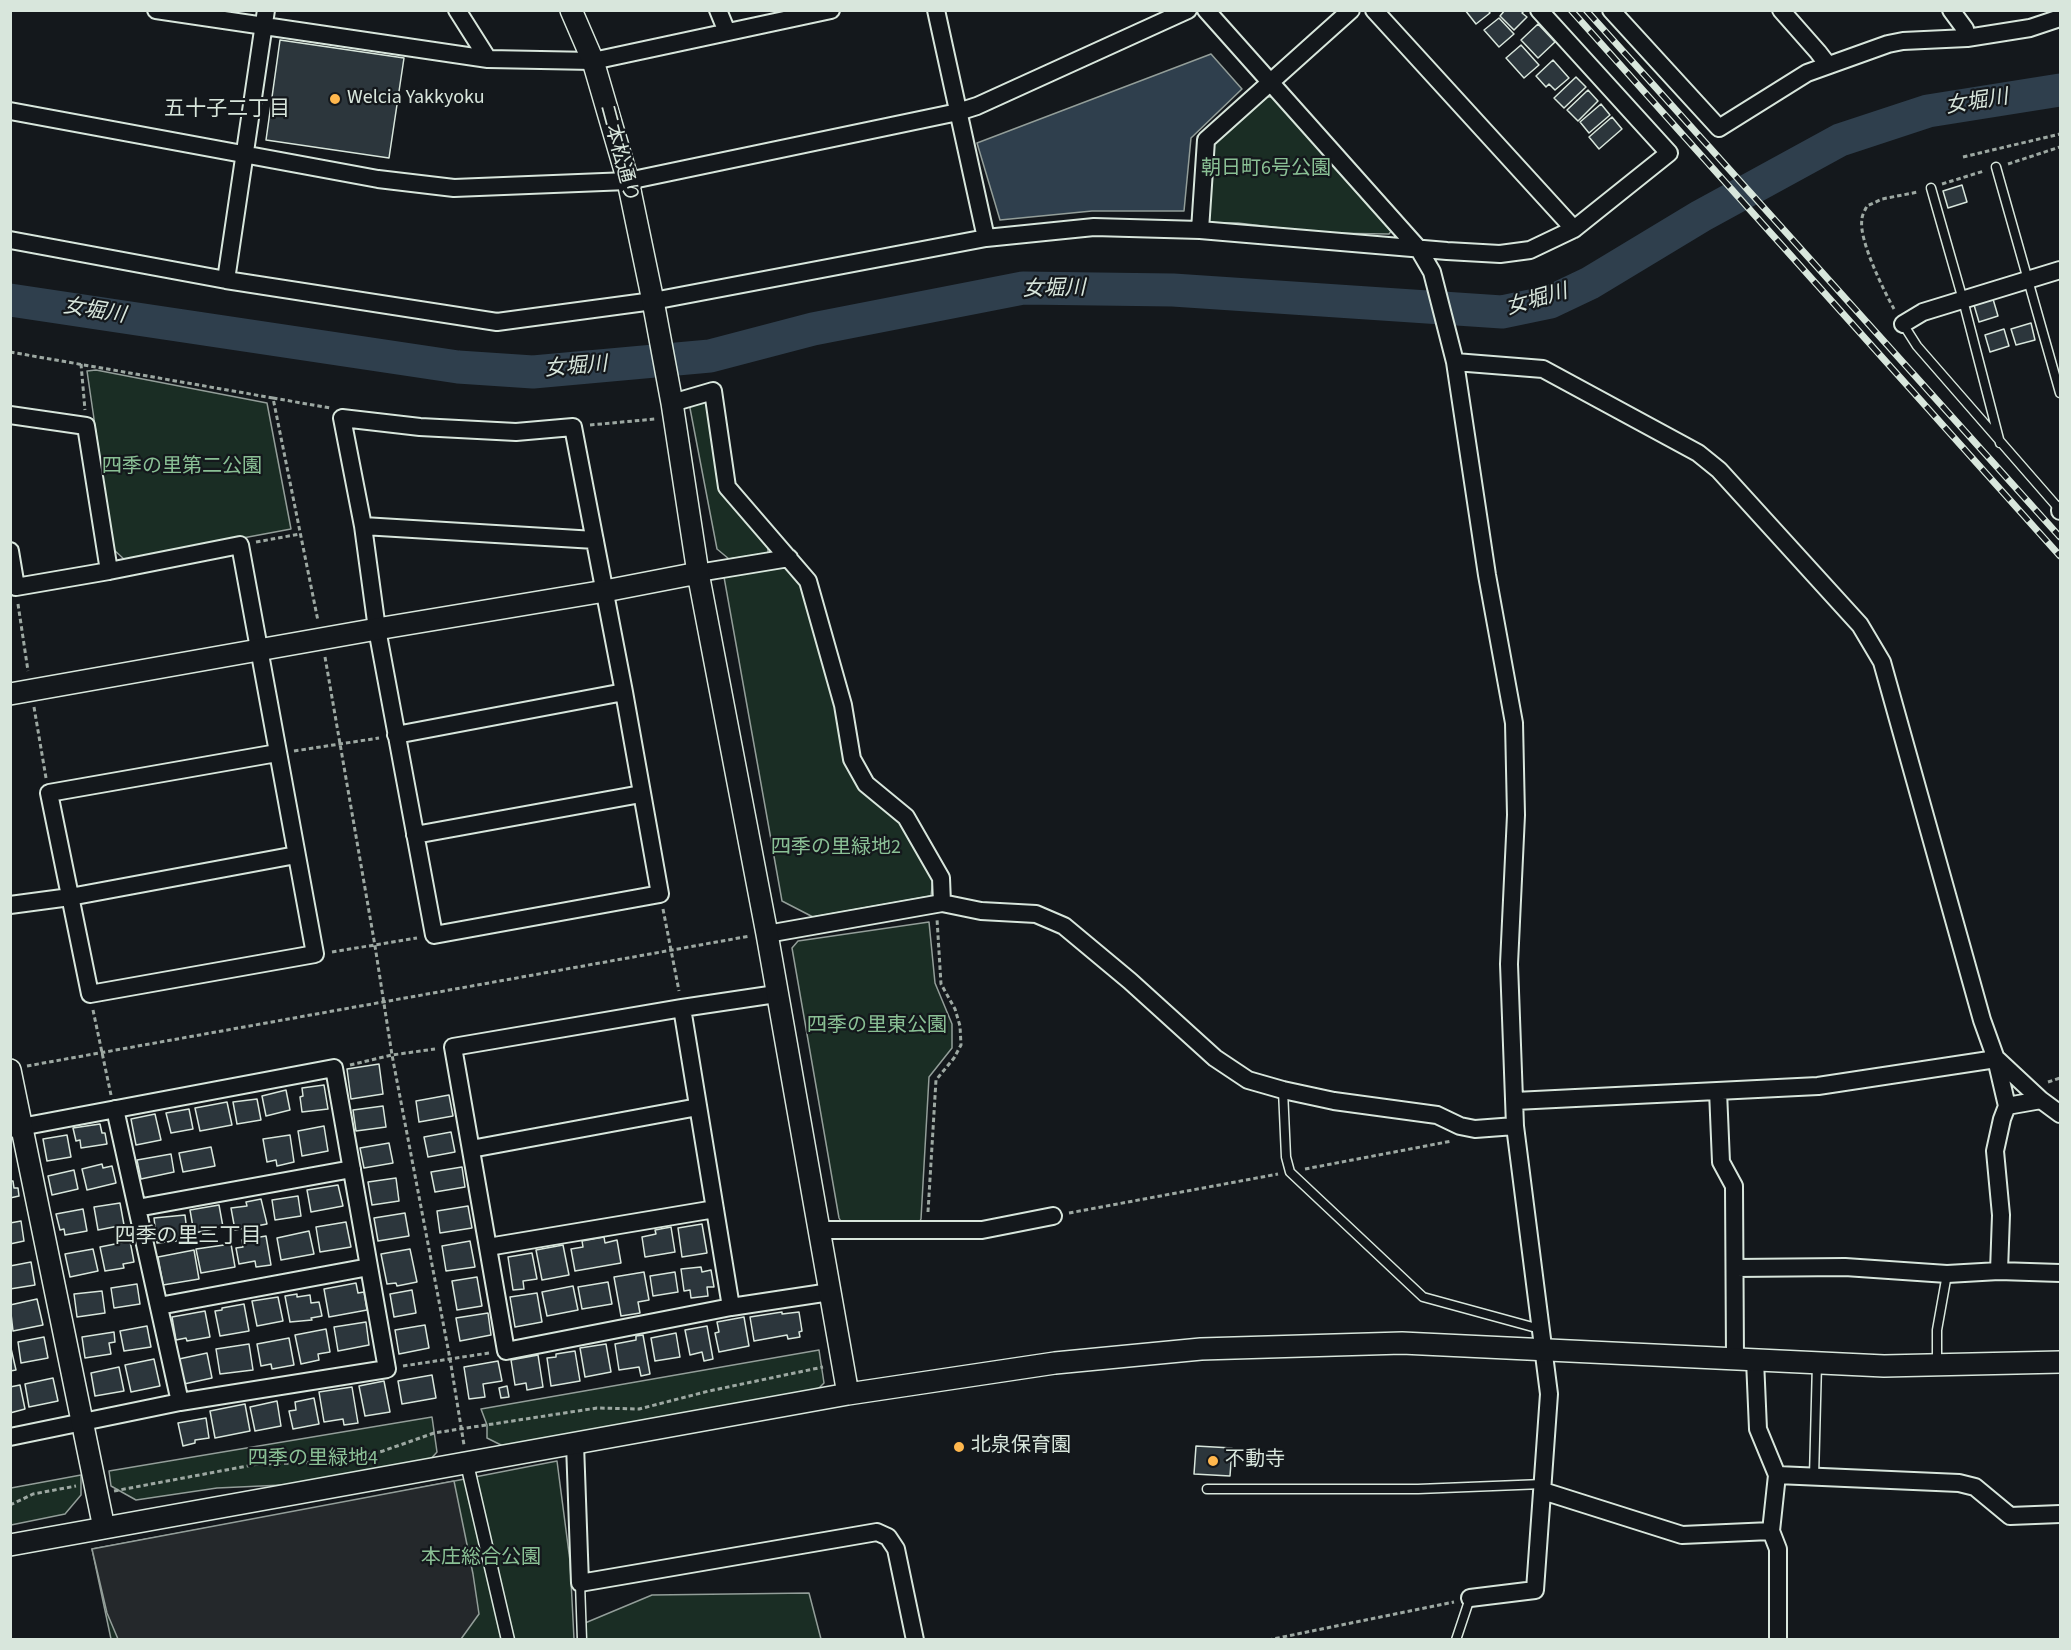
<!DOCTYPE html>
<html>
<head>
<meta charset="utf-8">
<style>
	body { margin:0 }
	#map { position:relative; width:2071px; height:1650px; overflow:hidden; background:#14181c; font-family:"Source Sans 3",sans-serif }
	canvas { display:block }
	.frame { position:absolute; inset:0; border:12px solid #d8e6dc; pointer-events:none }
</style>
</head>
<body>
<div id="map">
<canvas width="2071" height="1650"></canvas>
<div class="frame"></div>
</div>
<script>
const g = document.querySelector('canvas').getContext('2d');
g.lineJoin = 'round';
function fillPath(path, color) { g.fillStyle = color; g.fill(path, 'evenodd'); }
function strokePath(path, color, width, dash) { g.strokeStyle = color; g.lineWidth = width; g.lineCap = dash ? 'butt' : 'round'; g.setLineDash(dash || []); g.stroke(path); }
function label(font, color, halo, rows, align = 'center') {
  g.font = font + ' "Source Sans 3","Noto Sans JP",sans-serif'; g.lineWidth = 4.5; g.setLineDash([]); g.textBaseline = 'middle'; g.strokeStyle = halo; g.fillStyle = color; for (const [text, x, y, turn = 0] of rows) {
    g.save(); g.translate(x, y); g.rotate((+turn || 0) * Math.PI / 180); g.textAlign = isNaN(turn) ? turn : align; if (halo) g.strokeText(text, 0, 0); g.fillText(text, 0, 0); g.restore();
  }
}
const green = new Path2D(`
	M1264,97H1276L1392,230L1389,234L1322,233L1238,223H1211L1208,220L1211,142Z
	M96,370L267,403L291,529L125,560L113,549L87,371Z
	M707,398L724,494L768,539V553L729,559L717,549L689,403Z
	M786,567L802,581L839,715L843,757L864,792L900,821L933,878L931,896L813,917L782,901L724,577Z
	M929,922L935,983L952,1024V1048L929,1077L921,1219L917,1226L843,1225L839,1218L792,948L798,941Z
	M819,1350L824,1383L816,1391L503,1446L487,1438V1425L481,1409Z
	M432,1417L437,1452L428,1462L305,1484L217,1488L136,1500L111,1486L109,1471Z
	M557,1461L570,1561L574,1639H111L92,1549L326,1506Z
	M81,1475V1495L65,1514L11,1525V1488Z
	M809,1593L821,1639H586L585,1623L652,1595Z`);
fillPath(green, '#1a2d24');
strokePath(green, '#939e99', 1.5);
const parking = new Path2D(`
	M454,1481L473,1574L479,1614L461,1639H118L107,1613L92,1549Z`);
fillPath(parking, '#24282b');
strokePath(parking, '#939e99', 1.5);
const water = new Path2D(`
	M1211,54L1242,89L1191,138L1184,211H1092L1000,220L977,143Z`);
fillPath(water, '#2f3f4d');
strokePath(water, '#939e99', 1.5);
strokePath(new Path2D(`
	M10,300L458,367L533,372L710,356L813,329L1023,288L1173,290L1502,312L1550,302L1590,283L1701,216L1840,140L1928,111L2060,90`), '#2f3f4d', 33);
const building = new Path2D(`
	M1465,10H1488L1490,13L1476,24Z
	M1505,10H1525L1522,13L1527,17L1514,30L1500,16Z
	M1499,18L1514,34L1499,47L1484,30Z
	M1538,24L1555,42L1538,58L1521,40Z
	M280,40L404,58L389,158L266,140Z
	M1521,45L1539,65L1524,78L1506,58Z
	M1553,60L1569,78L1555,90L1549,84L1546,87L1536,76Z
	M1576,77L1586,87L1564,108L1554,98Z
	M1588,90L1598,101L1578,121L1567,110Z
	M1601,104L1610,115L1589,133L1580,122Z
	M1612,117L1622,129L1599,149L1589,137Z
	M1962,185L1967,202L1948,208L1943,191Z
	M1993,299L1998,316L1979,322L1974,305Z
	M2031,323L2035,340L2016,345L2011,329Z
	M2004,329L2009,346L1990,352L1985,335Z
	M379,1064L383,1094L351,1099L347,1069Z
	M324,1085L328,1109L302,1112L300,1097L303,1096L302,1088Z
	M286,1090L290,1110L266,1116L262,1096Z
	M449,1095L453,1116L419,1122L416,1101Z
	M257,1099L261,1120L237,1124L233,1102Z
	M227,1102L232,1125L200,1131L195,1108Z
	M383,1106L386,1127L356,1131L353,1110Z
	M189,1109L193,1129L171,1133L166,1113Z
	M155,1114L161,1140L136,1145L131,1119Z
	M100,1124L102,1133H105L107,1144L81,1148L80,1140L76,1141L73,1128Z
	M324,1126L328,1151L302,1156L298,1131Z
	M451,1132L455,1152L428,1157L424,1137Z
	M67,1135L71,1157L47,1161L43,1139Z
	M290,1135L294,1162L277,1166L276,1160L267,1162L263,1139Z
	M389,1143L393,1163L364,1168L360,1148Z
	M211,1147L215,1166L183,1172L179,1153Z
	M171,1154L174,1172L141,1179L137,1160Z
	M102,1164L103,1168L112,1166L116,1183L87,1190L82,1169Z
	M462,1167L465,1187L435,1192L431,1172Z
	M74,1170L78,1189L52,1195L48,1176Z
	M396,1178L399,1201L372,1205L368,1182Z
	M10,1181H13L14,1188H18L19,1196L10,1198Z
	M338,1185L343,1206L311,1212L307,1190Z
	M298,1196L301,1216L275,1220L272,1200Z
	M261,1199L267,1224L235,1230L231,1208L247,1206L246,1202Z
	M120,1203L124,1225L98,1230L94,1207Z
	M219,1205L223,1227L194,1233L190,1210Z
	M468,1206L472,1228L440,1233L437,1211Z
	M83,1209L87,1231L65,1235L64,1229L60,1230L56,1214Z
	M405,1213L409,1236L378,1241L374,1218Z
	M185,1215L188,1240L157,1243L154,1218Z
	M21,1221L24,1241L10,1244V1223Z
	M346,1222L351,1247L320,1252L316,1227Z
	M702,1224L707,1253L682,1257L678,1228Z
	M671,1227L675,1252L645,1257L642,1237L656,1234L655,1230Z
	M309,1231L314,1254L281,1260L277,1238Z
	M266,1236L271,1265L256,1267L255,1261L239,1264L236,1248L243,1247L242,1240Z
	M604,1237L605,1243L617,1240L621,1263L575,1271L571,1249L583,1247L582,1241Z
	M130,1241L134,1262L123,1264L124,1268L105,1271L100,1247Z
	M470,1241L475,1267L446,1271L442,1246Z
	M231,1244L235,1267L201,1273L196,1249Z
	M563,1245L569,1275L542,1280L536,1250Z
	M93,1249L98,1271L70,1277L65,1254Z
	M410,1249L417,1282L397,1286L396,1283L387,1284L381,1254Z
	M194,1250L199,1279L163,1285L158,1257Z
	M532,1253L537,1279L523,1281L524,1289L513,1290L508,1257Z
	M31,1262L35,1285L10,1289V1266Z
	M701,1267L702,1272L711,1270L714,1287H707L708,1296L691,1298L690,1290L684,1291L681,1269Z
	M644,1272L649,1300L638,1302L640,1313L621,1316L614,1277Z
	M675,1272L678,1292L653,1296L650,1276Z
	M477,1277L482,1306L457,1310L452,1281Z
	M608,1282L612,1304L582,1309L578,1287Z
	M356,1283L358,1293L364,1292L367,1310L329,1317L324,1289Z
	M137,1284L140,1304L114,1308L111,1288Z
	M573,1286L578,1310L547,1316L542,1292Z
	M412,1290L416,1313L394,1317L390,1294Z
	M102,1291L105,1313L77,1317L74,1294Z
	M537,1293L542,1322L515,1327L510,1297Z
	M297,1294V1297L310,1295L311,1303L319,1302L322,1316L311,1318L312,1320L290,1322L285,1296Z
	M278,1297L283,1321L257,1326L252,1301Z
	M37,1299L43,1325L13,1331L10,1305Z
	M244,1304L249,1331L220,1336L215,1311L222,1310V1308Z
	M205,1311L210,1337L187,1341L186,1338L176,1340L172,1317Z
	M782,1312V1314L799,1312L802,1331L799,1332L800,1337L788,1339L787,1335L754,1341L750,1317Z
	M488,1313L491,1335L460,1341L456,1318Z
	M744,1317L749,1346L719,1352L715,1333L719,1332L717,1322Z
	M366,1322L369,1345L338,1351L334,1327Z
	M425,1325L429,1348L399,1354L395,1330Z
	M147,1326L151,1347L124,1351L120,1331Z
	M707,1326L713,1359L704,1361L702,1352L690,1355L685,1330Z
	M326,1329L330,1352L318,1354L319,1360L301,1364L295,1335Z
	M114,1332L115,1342L109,1343L111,1354L85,1358L82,1337Z
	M676,1333L680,1357L655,1361L651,1338Z
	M643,1335L650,1374L641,1376L639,1367L619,1370L615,1344L636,1340V1336Z
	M44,1337L48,1358L21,1363L18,1342Z
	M289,1338L294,1365L272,1369L271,1364L261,1366L257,1344Z
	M10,1344L16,1370L10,1371Z
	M249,1344L253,1370L220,1374L216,1349Z
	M606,1344L611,1372L585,1377L580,1348Z
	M575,1351L580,1381L551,1386L547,1358L556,1357V1354Z
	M207,1353L212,1378L184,1384L179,1359Z
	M538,1355L543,1387L527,1390L526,1383L515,1385L511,1360Z
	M154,1359L160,1386L131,1392L125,1365Z
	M498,1361L502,1381L483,1384L485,1397L469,1399L464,1367Z
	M119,1367L124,1391L95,1396L91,1373Z
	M432,1375L436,1398L402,1404L398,1381Z
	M53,1378L58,1401L29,1407L25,1384Z
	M384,1381L390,1412L365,1416L359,1386Z
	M20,1385L25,1409L10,1413V1387Z
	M507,1386L509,1397L501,1398L499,1388Z
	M352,1387L358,1423L344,1425L343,1419L324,1422L319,1392Z
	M314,1398L319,1424L293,1429L289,1411L296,1410L295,1402Z
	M277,1401L281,1426L255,1431L250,1407Z
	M245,1404L250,1431L215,1438L210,1411Z
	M206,1418L209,1438L195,1440V1443L183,1446L178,1423Z
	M1196,1446L1232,1448L1230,1476L1194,1474Z`);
fillPath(building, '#2c363c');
strokePath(building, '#d8e6dc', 1.5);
const service = new Path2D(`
	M1996,167L2060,393
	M1931,188L1963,300L2000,443
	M1903,324L1917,346L2060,510
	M1283,1090L1286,1157L1290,1172L1423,1297L1540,1329
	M1937,1365V1330L1947,1274
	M1814,1477L1817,1363
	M1207,1489H1418L1543,1484
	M580,1583L582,1640
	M1456,1640L1470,1598`);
const pedestrian = new Path2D(`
	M467,1464L508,1640`);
const minor = new Path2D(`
	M156,10L488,59L593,61L831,10
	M457,10L488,59
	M718,10L727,32
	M936,10L986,238
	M1206,10L1418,248L1432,272L1455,362L1487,575L1514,723L1516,815L1509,964L1515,1126L1549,1394L1535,1590L1470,1598
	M1374,10L1574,229
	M1611,10L1719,128L1807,73L1888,44L1903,41L1967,38L2030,28L2060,18
	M1781,10L1818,52L1828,65
	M1951,10L1965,29L1967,38
	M10,111L378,179L454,188L628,181L958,112L977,106L1188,10
	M1200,230L1206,140L1351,10
	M10,240L226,280L497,322L653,301L986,238L1094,227L1200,230L1447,251L1500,254L1530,250L1574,229L1669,153L1539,10
	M226,280L266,10
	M1903,324L1923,312L2060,270
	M1455,362L1543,369L1698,453L1719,470L1860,625L1882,662L1982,1020L1996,1059L2007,1106L2002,1119L1995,1151L2001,1215L1999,1271
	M672,403L713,391L727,487L808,581L843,705L852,759L866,784L906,817L941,878L942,903
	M10,415L86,426L109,571
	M342,418L420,427L516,432L573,427L624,692L660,894L434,935L377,629L363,526Z
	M2060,510V511
	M363,526L595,540
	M10,551L16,587L109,571L240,545L315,954L90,994L49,793L277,753
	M698,573L789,558
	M396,735L624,692
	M415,835L641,794
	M10,905L70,897L296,855
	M767,934L942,903L981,911L1036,914L1064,926L1130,981L1215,1058L1248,1080L1283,1090L1334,1101L1437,1115L1460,1126L1475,1129L1515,1126
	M776,994L682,1008L453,1047L506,1351L731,1307L830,1292
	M682,1008L731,1307
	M1997,1059L2041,1100L2060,1114
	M1718,1091L1721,1162L1734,1186L1735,1359
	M1515,1101L1818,1086L1996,1059
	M2007,1106L2041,1100
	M115,1109L180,1402
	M10,1129L334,1068L387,1369L180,1402L10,1437
	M471,1149L698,1107
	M137,1208L352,1169
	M820,1230H982L1053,1216
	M488,1247L715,1209
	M1735,1268L1845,1267L1947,1274L1999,1271L2060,1273
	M159,1306L369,1267
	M1755,1360L1758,1429L1777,1475
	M575,1444L580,1583L877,1532L888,1537L896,1549L915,1640
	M1543,1491L1682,1535L1771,1531L1777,1475L1959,1483L1975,1487L2010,1516L2060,1514
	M1771,1531L1778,1549V1640`);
const tertiary = new Path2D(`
	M571,10L593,61L628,181L653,301L672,403L698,573L767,934L848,1394
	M10,694L377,629L605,591L698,573
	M10,1070L104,1528
	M10,1545L848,1394L1055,1363L1201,1349L1402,1343L1884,1366L2060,1362`);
strokePath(service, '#d8e6dc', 11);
strokePath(pedestrian, '#d8e6dc', 15);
strokePath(minor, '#d8e6dc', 20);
strokePath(tertiary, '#d8e6dc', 24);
strokePath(new Path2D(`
	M1963,157L2060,134
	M2008,164L2060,147
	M1942,184L1984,171
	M1894,309C1884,291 1858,239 1862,219C1862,215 1865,210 1867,206L1882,199L1918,192
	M10,352L273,398L318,621
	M81,364L85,410
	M273,398L330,408
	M590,425L655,419
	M256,542L300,534
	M18,604L28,671
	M325,657L375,946L392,1055L450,1359L464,1445
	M34,707L46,778
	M294,751L379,738
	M663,909L679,991
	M332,952L417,938
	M93,1010L111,1095
	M350,1065L392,1055L435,1049
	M27,1066L750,936
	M2048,1082L2060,1078
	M1305,1169L1452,1141
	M928,1212L936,1080L954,1058L961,1045L960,1026L955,1009L941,984L937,919
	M1069,1213L1278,1174
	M403,1366L489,1353
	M114,1491L258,1464L338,1462L383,1451L434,1433L597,1408L639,1409L709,1391L823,1367
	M10,1505L33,1494L76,1486
	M1268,1640L1454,1602`), '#9da8a2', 3, [4.5, 3]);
strokePath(service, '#14181c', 8);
strokePath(pedestrian, '#14181c', 12);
strokePath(minor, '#14181c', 16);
strokePath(tertiary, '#14181c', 21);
const rail = new Path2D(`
	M1571,10L2060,556
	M1586,10L2060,537`);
strokePath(rail, '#d8e6dc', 7);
strokePath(rail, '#14181c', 4.5, [14]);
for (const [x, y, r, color] of [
	[335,99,6,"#ffb74d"],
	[959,1447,6,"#ffb74d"],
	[1213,1461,6,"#ffb74d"]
]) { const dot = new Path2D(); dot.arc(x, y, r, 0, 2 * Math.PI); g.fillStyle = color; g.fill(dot); strokePath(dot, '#14181c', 2); }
label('20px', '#d8e6dc', '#14181c', [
	["Welcia Yakkyoku",347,99],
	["北泉保育園",971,1447],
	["不動寺",1225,1461]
], 'left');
label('20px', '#d8e6dc', '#14181c', [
	["二本松通り",618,154,75]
]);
label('20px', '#8ac095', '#14181c', [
	["朝日町6号公園",1266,170],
	["四季の里第二公園",182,468],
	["四季の里緑地2",836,849],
	["四季の里東公園",877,1027],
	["四季の里緑地4",313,1460],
	["本庄総合公園",481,1559]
]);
label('italic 21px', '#d8e6dc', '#14181c', [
	["女堀川",1977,103,-9],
	["女堀川",1054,290,-1],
	["女堀川",1537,301,-16],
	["女堀川",94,312,9],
	["女堀川",576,368,-5]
]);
label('21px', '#d8e6dc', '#14181c', [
	["五十子二丁目",227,110],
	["四季の里三丁目",188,1237]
]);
</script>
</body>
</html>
